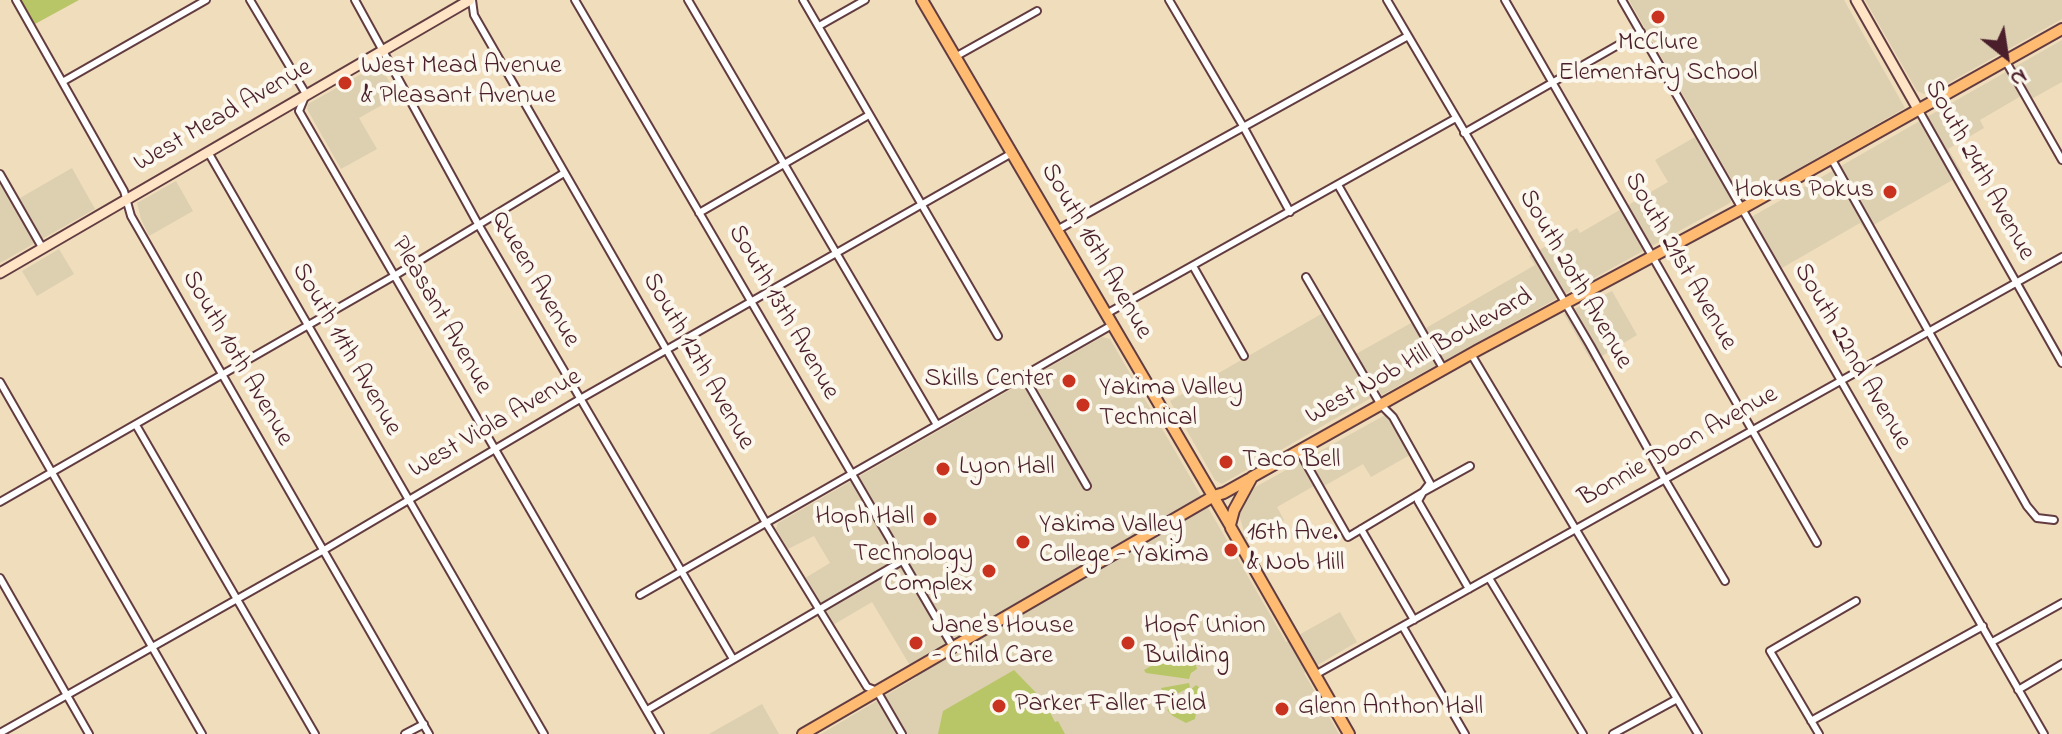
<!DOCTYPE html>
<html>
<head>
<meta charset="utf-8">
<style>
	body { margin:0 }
	#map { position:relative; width:2062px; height:734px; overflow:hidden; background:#f0ddbc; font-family:"Indie Flower",sans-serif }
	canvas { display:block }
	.north { position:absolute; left:1966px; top:16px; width:80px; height:80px; -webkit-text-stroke:6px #fbf7ec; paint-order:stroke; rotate:150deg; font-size:22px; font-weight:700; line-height:32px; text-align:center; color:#4a1f2b }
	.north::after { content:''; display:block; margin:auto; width:28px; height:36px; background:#4a1f2b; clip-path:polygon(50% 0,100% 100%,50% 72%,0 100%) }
</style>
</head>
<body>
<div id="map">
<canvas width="2062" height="734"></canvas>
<div class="north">N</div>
</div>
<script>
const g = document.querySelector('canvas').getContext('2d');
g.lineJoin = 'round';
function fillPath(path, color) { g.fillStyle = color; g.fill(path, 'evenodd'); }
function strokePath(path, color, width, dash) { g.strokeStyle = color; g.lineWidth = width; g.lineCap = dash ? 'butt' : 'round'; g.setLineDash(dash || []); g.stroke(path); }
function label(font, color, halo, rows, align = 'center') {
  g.font = font + ' "Indie Flower",sans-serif'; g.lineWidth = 8; g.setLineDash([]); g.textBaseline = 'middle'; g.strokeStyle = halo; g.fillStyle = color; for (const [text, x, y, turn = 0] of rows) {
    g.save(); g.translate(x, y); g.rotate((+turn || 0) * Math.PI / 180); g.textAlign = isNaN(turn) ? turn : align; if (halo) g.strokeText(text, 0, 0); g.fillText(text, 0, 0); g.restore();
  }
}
fillPath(new Path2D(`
	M1629,0H1844L1905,108L1743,200Z
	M1865,0H2062V19L1927,95L1917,91Z
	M2062,40V82L2026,102L2021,96L1980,120L1984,128L1948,149L1963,174L1865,230L1860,223L1775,272L1746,220Z
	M379,64L393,88L386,92L391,100L359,118L377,149L341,169L307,109L308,104Z
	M1695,137L1732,198L1730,203L1382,395L1356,354L1420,318L1426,328L1535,265L1529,256L1577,228L1580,233L1668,182L1655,160Z
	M72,168L95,209L0,263V176L5,173L20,198Z
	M176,181L193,211L149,236L141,219L137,203Z
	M59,249L74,274L37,296L22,271Z
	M1612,291L1637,335L1592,362L1564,314Z
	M1323,313L1371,398L1222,484L1215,480L1170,401Z
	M1102,337L1110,339L1286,642L1340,612L1357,642L1304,673L1339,734H821L917,677L872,602L833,625L805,578L830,563L814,536L788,549L776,529L778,523Z
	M1394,410L1417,451L1371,477L1363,464L1324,486L1321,482L1277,507L1284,520L1247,541L1239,515L1240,502L1250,490Z
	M762,704L779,734H709Z`), '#dcd0b1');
fillPath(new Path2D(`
	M21,0H79L35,24Z
	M1183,655H1193L1197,669L1191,673L1189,679L1146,673L1144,670L1158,662L1171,663Z
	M1014,670L1044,701L1055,722L1058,721L1065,734H938L943,711Z
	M1189,683L1190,687L1165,700L1161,688Z
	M1196,685L1200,688L1195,719L1186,723L1173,716L1167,710Z`), '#b9c668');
const street = new Path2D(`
	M16,0L124,191L131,216L429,734
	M250,0L306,94L299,111L660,734
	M355,0L478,224L733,659
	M472,0L474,15L766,523L867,687L877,691L902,734
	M575,0L953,647
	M688,0L937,425
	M803,0L998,336
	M1169,0L1243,126L1290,212
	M1387,0L1590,345L1664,478L1725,581
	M1505,0L1817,543
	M1622,0L2044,734
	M819,26L865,0
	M955,57L1037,11
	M2005,60L2062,160
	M64,81L206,0
	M1918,109L2062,363
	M1464,133L1641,32
	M208,152L544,734
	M1831,158L2027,506L2037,518L2054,520
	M0,174L43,249
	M1338,185L1444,370
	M699,213L869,115
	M1057,230L1408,36
	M1193,266L1244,356
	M1306,277L1381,405L1393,417L1430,483L1423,492L1418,501L1469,589
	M1106,314L1456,118
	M1471,354L1698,734
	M1023,375L1087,486
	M0,382L202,734
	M136,425L315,734
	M1299,451L1348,537L1423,492L1470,466
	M0,502L394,276L564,173
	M1361,529L1414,620
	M0,578L89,734
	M1489,578L1583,734
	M640,595L1112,325
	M1403,627L1465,734
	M1992,642L2062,603
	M1315,675L2062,257
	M2018,690L2062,664
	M647,710L902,561
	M1811,721L1983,626
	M0,733L324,550L580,399L1012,153
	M405,734L424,724
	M1613,734L1677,699
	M1819,734L1770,651L1856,601`);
const secondary = new Path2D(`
	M1856,0L1918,109
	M0,273L470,0`);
const primary = new Path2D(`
	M922,0L1230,525
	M1230,525L1234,510L1252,477L1478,350L1743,208L2062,29
	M1231,528L1349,734
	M803,734L1214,496L1224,493L1249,479`);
strokePath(street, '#633c41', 10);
strokePath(secondary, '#633c41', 13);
strokePath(primary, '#633c41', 14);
strokePath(street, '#fff', 6);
strokePath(secondary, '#ffe4c6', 9);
strokePath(primary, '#ffbb71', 10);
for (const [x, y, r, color] of [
	[1658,17,8,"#c8321e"],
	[345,83,8,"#c8321e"],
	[1890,192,8,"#c8321e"],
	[1069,381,8,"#c8321e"],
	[1083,405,8,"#c8321e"],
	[1226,462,8,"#c8321e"],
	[943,469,8,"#c8321e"],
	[930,519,8,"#c8321e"],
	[1023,542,8,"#c8321e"],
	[1231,550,8,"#c8321e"],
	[989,571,8,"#c8321e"],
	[916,643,8,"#c8321e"],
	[1128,643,8,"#c8321e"],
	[999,706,8,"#c8321e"],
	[1282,709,8,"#c8321e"]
]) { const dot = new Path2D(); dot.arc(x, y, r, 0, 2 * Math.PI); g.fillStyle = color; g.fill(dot); strokePath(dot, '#fbf7ec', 3); }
label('26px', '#4a1f2b', '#fbf7ec', [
	["McClure",1658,45,"center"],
	["Elementary School",1658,75,"center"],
	["West Mead Avenue",361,68],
	["& Pleasant Avenue",361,98],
	["Hokus Pokus",1874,192,"right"],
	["Skills Center",1053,381,"right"],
	["Yakima Valley",1099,390],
	["Technical",1099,420],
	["Taco Bell",1242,462],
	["Lyon Hall",959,469],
	["Hoph Hall",914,519,"right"],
	["Yakima Valley",1039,527],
	["College - Yakima",1039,557],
	["16th Ave.",1247,535],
	["& Nob Hill",1247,565],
	["Technology",973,556,"right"],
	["Complex",973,586,"right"],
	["Jane's House",932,628],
	["- Child Care",932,658],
	["Hopf Union",1144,628],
	["Building",1144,658],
	["Parker Faller Field",1015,706],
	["Glenn Anthon Hall",1298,709]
], 'left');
label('26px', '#4a1f2b', '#fbf7ec', [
	["West Mead Avenue",224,117,-30],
	["South 24th Avenue",1978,171,61],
	["South 16th Avenue",1095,252,60],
	["South 21st Avenue",1679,262,60],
	["Queen Avenue",534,280,60],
	["South 20th Avenue",1574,280,60],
	["South 13th Avenue",782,313,60],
	["Pleasant Avenue",440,316,60],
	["South 11th Avenue",345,350,60],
	["South 22nd Avenue",1851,357,60],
	["West Nob Hill Boulevard",1420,358,-29],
	["South 10th Avenue",236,359,60],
	["South 12th Avenue",697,362,60],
	["West Viola Avenue",496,425,-30],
	["Bonnie Doon Avenue",1679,448,-29]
]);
</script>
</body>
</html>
